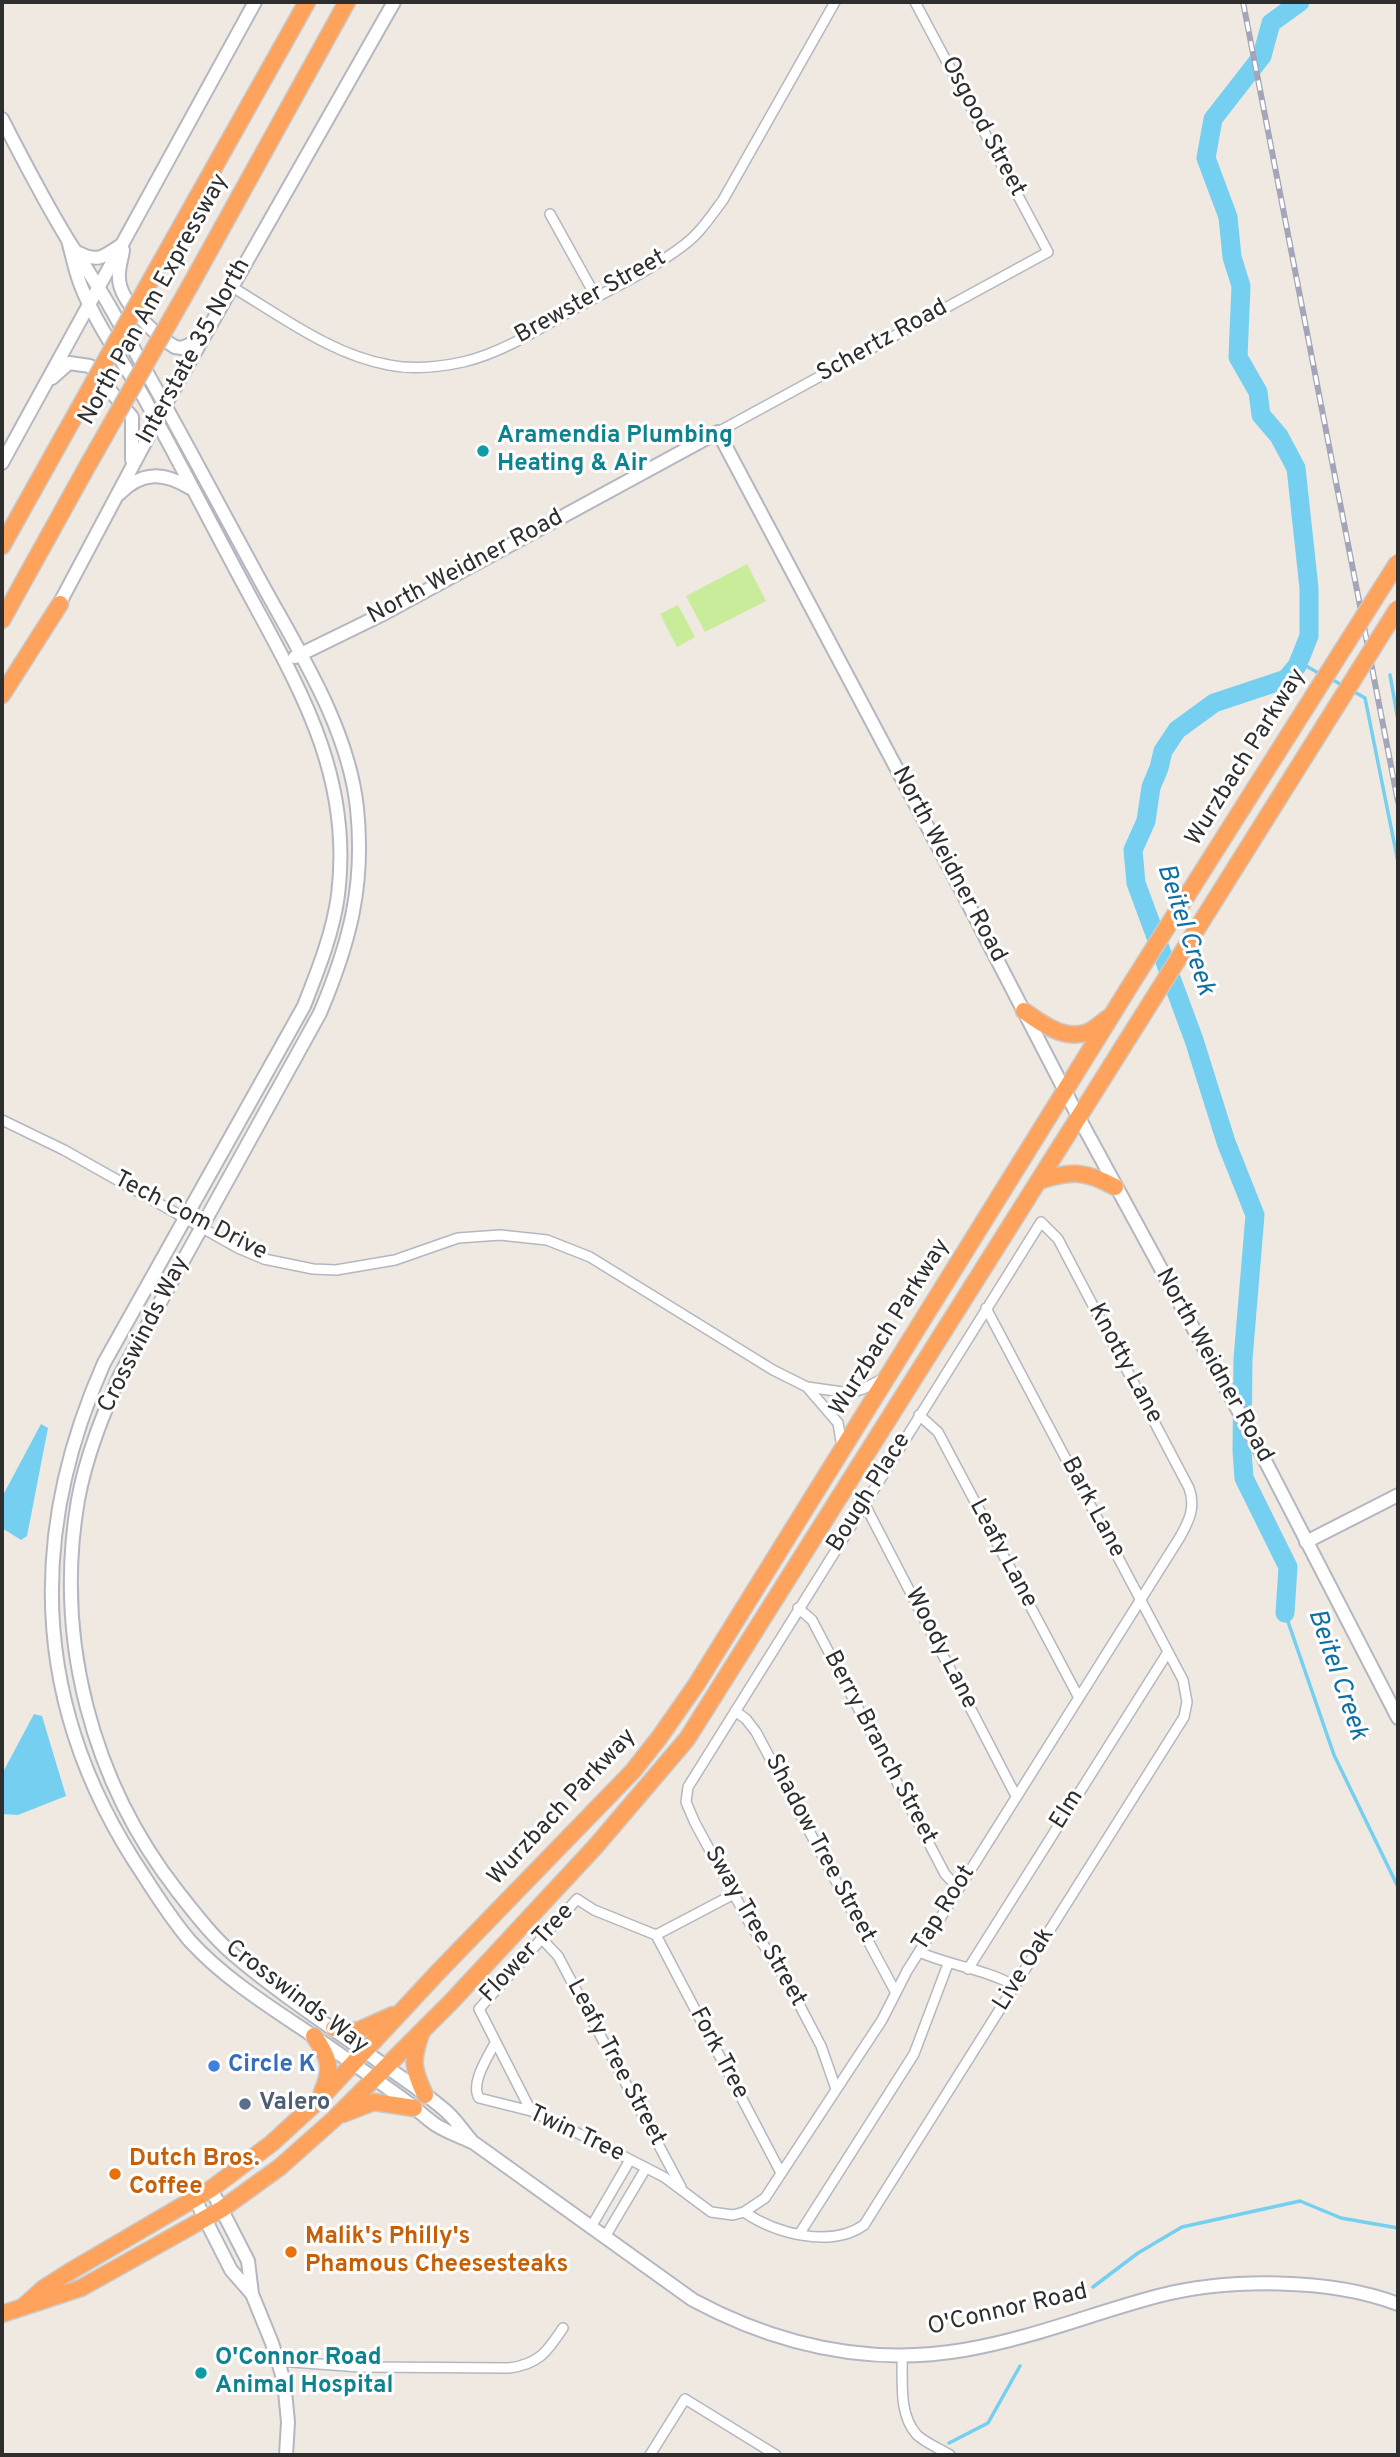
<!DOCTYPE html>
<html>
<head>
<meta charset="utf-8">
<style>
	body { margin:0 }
	#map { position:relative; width:1400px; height:2457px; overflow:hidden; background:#efe9e1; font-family:Overpass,sans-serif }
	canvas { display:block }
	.frame { position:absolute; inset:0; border:4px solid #2e2e2e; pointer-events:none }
</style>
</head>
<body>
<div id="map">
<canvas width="1400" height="2457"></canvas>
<div class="frame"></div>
</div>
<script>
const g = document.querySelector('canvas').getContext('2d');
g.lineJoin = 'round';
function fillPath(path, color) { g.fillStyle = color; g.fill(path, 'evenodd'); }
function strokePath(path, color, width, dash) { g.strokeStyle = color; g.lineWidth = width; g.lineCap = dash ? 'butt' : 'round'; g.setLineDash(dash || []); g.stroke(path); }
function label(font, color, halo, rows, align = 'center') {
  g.font = font + ' Overpass,sans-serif'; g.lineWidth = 6; g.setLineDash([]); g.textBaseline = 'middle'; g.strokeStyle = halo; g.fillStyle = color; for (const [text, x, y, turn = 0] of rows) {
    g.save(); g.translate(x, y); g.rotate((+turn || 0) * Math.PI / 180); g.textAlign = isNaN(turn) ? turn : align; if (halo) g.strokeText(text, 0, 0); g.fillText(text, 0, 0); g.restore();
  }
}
fillPath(new Path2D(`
	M747,564L766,601L705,632L686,596Z
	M678,605L695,637L677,647L660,614Z`), '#c9ec9a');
fillPath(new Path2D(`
	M41,1424L48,1428L27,1536L21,1540L2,1528V1497Z
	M34,1714L42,1716L66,1796L18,1815L2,1814V1774Z`), '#75cff0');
strokePath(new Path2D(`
	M1299,662L1322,675
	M1390,675L1398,720
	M1329,678L1344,686
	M1351,690L1365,698L1398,862
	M1285,1613L1334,1755L1398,1887
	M1093,2287L1138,2253L1182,2227L1300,2201L1341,2218L1398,2228
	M949,2443L988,2423L1020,2366`), '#75cff0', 3.5);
strokePath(new Path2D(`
	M1285,1613L1288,1567L1244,1478L1242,1451L1243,1359L1255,1215L1226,1142L1194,1040L1136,883L1133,850L1146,821L1151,787L1159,768L1163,751L1177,730L1214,703L1286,679L1297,666L1309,636V588L1296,468L1279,436L1261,415L1258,392L1238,357L1241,286L1232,257L1228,217L1206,158L1213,119L1262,56L1271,23L1300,2`), '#75cff0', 19);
const street = new Path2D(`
	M550,214L596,297
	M232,287C281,316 332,355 389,365C413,370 440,367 463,362C502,353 539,329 574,309C611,289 650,271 684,245C700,233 711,216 723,200L835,2
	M718,432L1048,252L915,2
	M2,1120L64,1150L238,1248L264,1259L313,1269L336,1270L395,1260L458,1238L500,1235L547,1240L590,1257L773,1370L807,1387L850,1393L863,1389L882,1379
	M807,1387L838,1423L842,1447
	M919,1415L938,1432L1079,1698
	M864,1503L1016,1796
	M798,1608L812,1620L945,1874L958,1888
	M735,1711L746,1719L756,1732L896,1993
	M656,1935L781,2173
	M656,1935L734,1894
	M541,1938L558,1956L681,2187
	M919,1952C951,1966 985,1969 1015,1986
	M968,1969L1168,1652
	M495,2043C488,2057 470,2083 479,2098L531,2111L590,2139L664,2177L711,2212L733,2215L744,2212L765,2198L882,2020L907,1971L1180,1537C1189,1521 1196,1507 1189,1488L1058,1239L1041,1222L688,1787L686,1802L695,1823L749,1922L788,1983L821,2046L836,2089
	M531,2111L479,2009L577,1899L594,1910L656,1935
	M744,2212C775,2233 830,2249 864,2225L1184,1717L1187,1702L1183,1680L986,1308
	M591,2227L630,2160
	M800,2233L914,2054L948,1964
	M605,2237L646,2168
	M902,2355C903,2381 898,2414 917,2435C926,2443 940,2449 950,2455
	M278,2361L360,2367L509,2368C539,2364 547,2352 563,2328
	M650,2455L685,2399L776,2455`);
const secondary = new Path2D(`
	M2,119C23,160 44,201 68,240C82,262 97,284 110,307C160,394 207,483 255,571C294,644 348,724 357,808C365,885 350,942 320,1013L120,1375C103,1415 86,1456 78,1500C54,1639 92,1782 178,1892C196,1915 213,1937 234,1955C282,1996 337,2031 388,2068C408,2082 429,2096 447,2112C456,2120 463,2131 471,2140
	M68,240C72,255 75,271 81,286C96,324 122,360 143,396C178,459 211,524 245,587C299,687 353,776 338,895C333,933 318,970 304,1006L104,1363C25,1541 34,1713 144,1876C158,1898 173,1921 190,1941C231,1986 289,2018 338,2053C362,2070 387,2087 411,2105C419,2111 427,2119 436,2125C447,2132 461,2137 474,2143L693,2300C777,2345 869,2366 964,2350C1030,2339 1093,2313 1158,2296C1229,2278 1330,2278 1398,2304
	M123,250C122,258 118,269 119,278C119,301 156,336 175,347L182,348L202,339
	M79,253C98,263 105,256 121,245
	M52,378L69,363L90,366L132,417V460
	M2,463L255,2
	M119,494C142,471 164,472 190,488
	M56,610L165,405L394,2
	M295,657L385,613L718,432L960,888L1079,1118L1258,1447L1398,1718
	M1306,1542L1398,1495
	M211,2189L248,2261L252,2294L272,2343L284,2381L288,2422L286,2455
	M195,2199L231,2270L252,2294`);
const highway = new Path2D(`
	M162,260L307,2
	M191,284L347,2
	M2,546L59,444
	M2,620L88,465
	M2,695L60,604
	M1024,1011C1042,1024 1065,1041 1088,1032C1095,1029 1102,1022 1108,1018
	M1039,1181C1071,1170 1086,1171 1115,1187
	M334,2028L357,2031L393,2015
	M421,2034C411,2061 413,2069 425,2095
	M314,2036C329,2058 333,2067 322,2092
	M343,2114L374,2102L414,2108
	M24,2306L44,2288L71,2271L211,2189L272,2143L318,2101L440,1970L633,1771L659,1738L696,1685L1133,981
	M2,2314L81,2288L222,2209L280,2167L334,2119L451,2002L595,1847L687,1739L1148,1007`);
strokePath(street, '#b4b7c1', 12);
strokePath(secondary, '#b4b7c1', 16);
strokePath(highway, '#c9c9c9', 19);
strokePath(street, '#fff', 9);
strokePath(secondary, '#fff', 12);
strokePath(highway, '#ffa35c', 16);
const rail = new Path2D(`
	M1243,2L1398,802`);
strokePath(rail, '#a3a6b8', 6);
strokePath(rail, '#fff', 3.5, [10]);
const highwayBridge = new Path2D(`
	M59,444L162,260
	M88,465L191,284
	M1133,981L1398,562
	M1148,1007L1398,608`);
strokePath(highwayBridge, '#c9c9c9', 19, []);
strokePath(highwayBridge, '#ffa35c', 16);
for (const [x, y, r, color] of [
	[483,451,7,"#0f9aa8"],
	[214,2066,7,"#3f7fe0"],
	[245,2104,7,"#5c6f8a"],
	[115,2174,7,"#e8710a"],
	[291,2252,7,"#e8710a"],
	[201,2373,7,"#0f9aa8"]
]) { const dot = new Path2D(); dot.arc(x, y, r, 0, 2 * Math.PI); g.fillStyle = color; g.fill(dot); strokePath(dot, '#fff', 2.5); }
label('24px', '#2e2e2e', '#fff', [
	["Osgood Street",982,127,62],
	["Brewster Street",591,298,-29],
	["North Pan Am Expressway",155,300,-61],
	["Schertz Road",883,342,-29],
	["Interstate 35 North",195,352,-61],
	["North Weidner Road",466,568,-28],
	["Wurzbach Parkway",1247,758,-58],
	["North Weidner Road",948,865,62],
	["Tech Com Drive",190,1217,27],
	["Wurzbach Parkway",891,1328,-58],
	["Crosswinds Way",145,1335,-63],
	["Knotty Lane",1124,1364,62],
	["North Weidner Road",1213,1366,61],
	["Bough Place",870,1493,-58],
	["Bark Lane",1092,1508,62],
	["Leafy Lane",1002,1554,62],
	["Woody Lane",940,1649,63],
	["Berry Branch Street",879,1748,62],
	["Wurzbach Parkway",563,1808,-47],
	["Elm",1068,1810,-58],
	["Shadow Tree Street",819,1849,62],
	["Tap Root",945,1909,-58],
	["Sway Tree Street",754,1927,60],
	["Flower Tree",528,1954,-47],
	["Live Oak",1025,1970,-58],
	["Crosswinds Way",296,1998,37],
	["Fork Tree",718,2054,62],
	["Leafy Tree Street",615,2063,62],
	["Twin Tree",576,2135,25],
	["O'Connor Road",1008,2311,-13]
]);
label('bold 24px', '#0d838f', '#fff', [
	["Aramendia Plumbing",497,437],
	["Heating & Air",497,465],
	["O'Connor Road",215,2359],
	["Animal Hospital",215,2387]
], 'left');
label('bold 24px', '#366cbe', '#fff', [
	["Circle K",228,2066]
], 'left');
label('bold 24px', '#4e5e75', '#fff', [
	["Valero",259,2104]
], 'left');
label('bold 24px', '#c56008', '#fff', [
	["Dutch Bros.",129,2160],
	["Coffee",129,2188],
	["Malik's Philly's",305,2238],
	["Phamous Cheesesteaks",305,2266]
], 'left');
label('italic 26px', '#0d6fa3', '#fff', [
	["Beitel Creek",1184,930,72],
	["Beitel Creek",1336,1675,71]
]);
</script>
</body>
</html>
